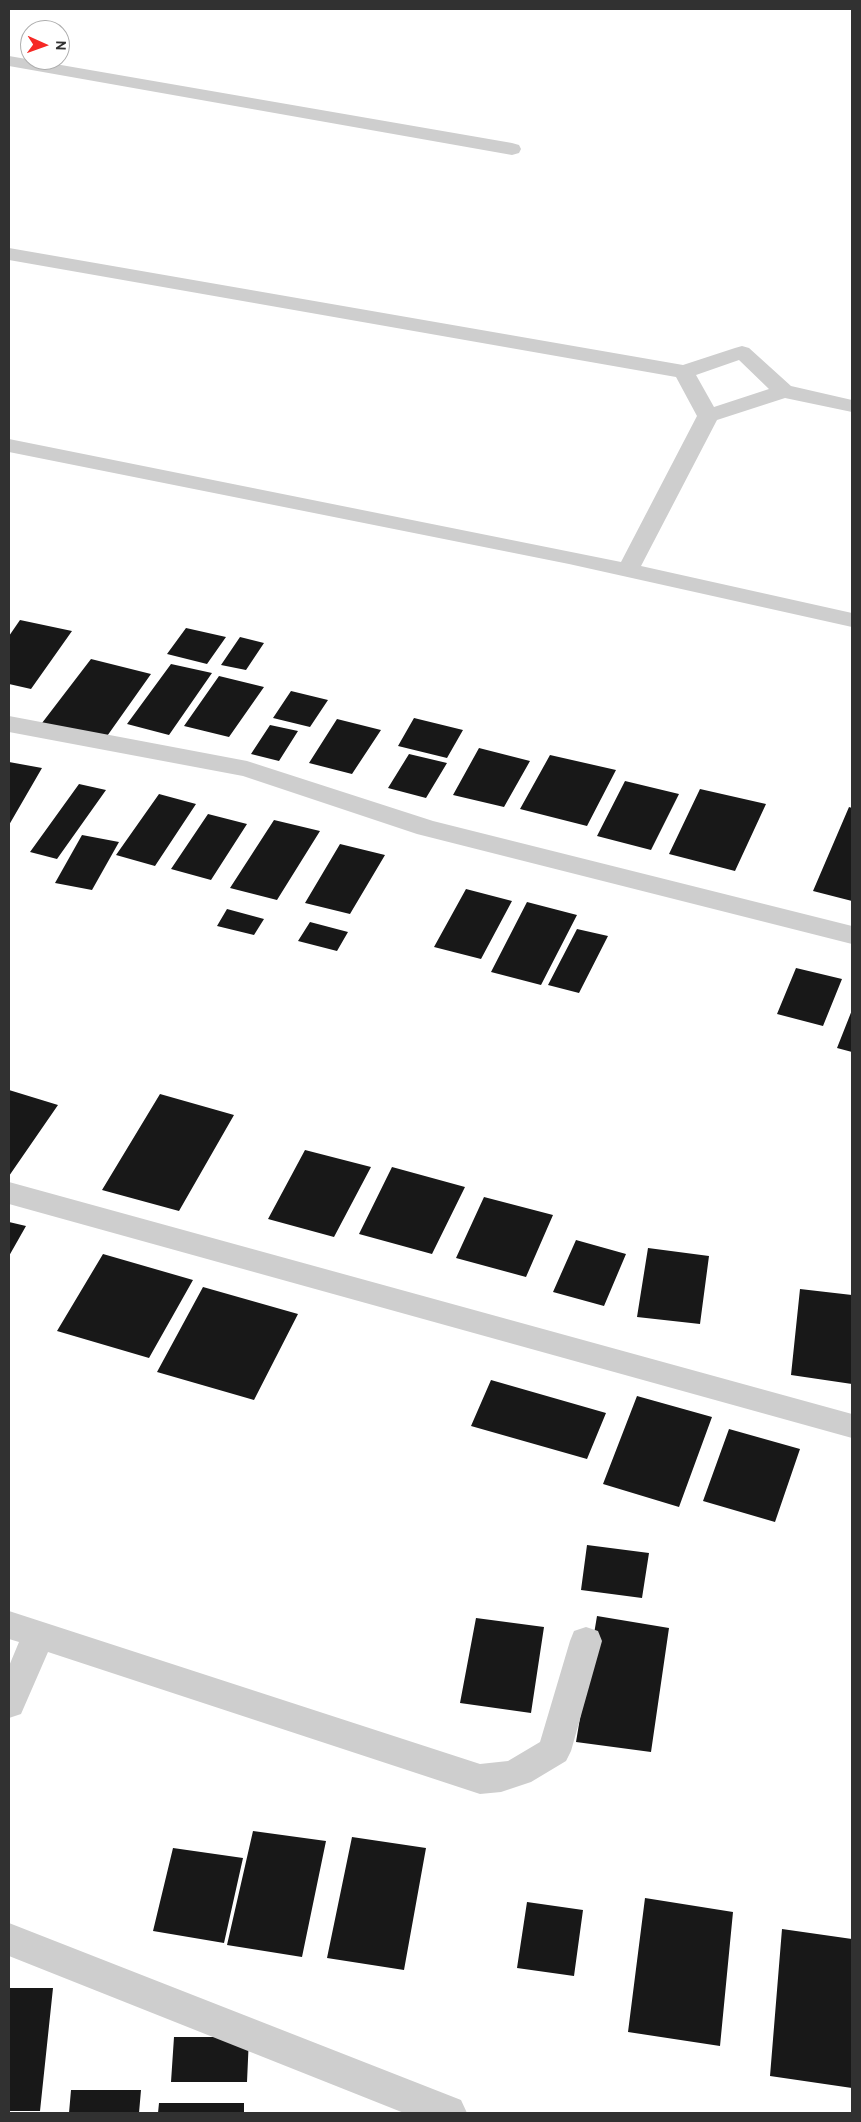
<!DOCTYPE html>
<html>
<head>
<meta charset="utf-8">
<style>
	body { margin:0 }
	#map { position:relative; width:861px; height:2122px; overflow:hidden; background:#fff; font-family:Overpass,sans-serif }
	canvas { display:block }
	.frame { position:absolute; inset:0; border:10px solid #313131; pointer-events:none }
	.north { position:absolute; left:20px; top:20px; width:50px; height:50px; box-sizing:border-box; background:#fff; border:1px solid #adadad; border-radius:50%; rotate:92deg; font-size:14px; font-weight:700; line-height:20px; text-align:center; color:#313131 }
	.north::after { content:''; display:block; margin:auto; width:18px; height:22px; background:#f62925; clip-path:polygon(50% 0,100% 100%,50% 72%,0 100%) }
</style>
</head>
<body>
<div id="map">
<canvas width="861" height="2122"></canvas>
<div class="frame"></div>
<div class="north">N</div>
</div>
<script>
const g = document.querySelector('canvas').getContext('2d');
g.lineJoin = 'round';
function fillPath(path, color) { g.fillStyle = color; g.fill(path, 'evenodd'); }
fillPath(new Path2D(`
	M20,620L72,631L31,689L9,684V636Z
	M186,628L226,637L207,664L167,654Z
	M240,637L264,643L246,670L221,665Z
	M91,659L151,674L105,739L42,723Z
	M171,664L212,673L169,735L127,724Z
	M219,676L264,687L229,737L184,726Z
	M291,691L328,700L310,727L273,718Z
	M414,718L463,730L447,758L398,746Z
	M337,719L381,730L352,774L309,763Z
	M270,725L298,731L279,761L251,754Z
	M479,748L530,761L504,807L453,795Z
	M409,754L447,763L426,798L388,788Z
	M550,755L616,770L587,826L520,809Z
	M9,762L42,768L9,825Z
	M625,781L679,794L651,850L597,836Z
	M79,784L106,790L57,859L30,852Z
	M700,789L766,804L735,871L669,854Z
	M159,794L196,804L155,866L116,855Z
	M849,807L852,808V901L813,891Z
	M208,814L247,824L211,880L171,869Z
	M274,820L320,831L277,900L230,888Z
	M82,835L119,842L92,890L55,883Z
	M340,844L385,855L350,914L305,903Z
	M466,889L512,901L481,959L434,947Z
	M527,902L577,915L541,985L491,972Z
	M227,909L264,919L254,935L217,926Z
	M310,922L348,932L337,951L298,941Z
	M577,929L608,936L579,993L548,985Z
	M796,968L842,979L823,1026L777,1014Z
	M852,1010V1052L837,1048Z
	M9,1090L58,1105L9,1176Z
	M160,1094L234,1115L179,1211L102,1190Z
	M305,1150L371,1167L334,1237L268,1219Z
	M392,1167L465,1187L432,1254L359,1234Z
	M484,1197L553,1215L526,1277L456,1258Z
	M9,1222L26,1226L9,1256Z
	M576,1240L626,1254L604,1306L553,1292Z
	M648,1248L709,1256L700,1324L637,1317Z
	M103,1254L193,1280L149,1358L57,1331Z
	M203,1287L298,1314L254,1400L157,1372Z
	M800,1289L852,1295V1384L791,1375Z
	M491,1380L606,1413L587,1459L471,1426Z
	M637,1396L712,1417L679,1507L603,1484Z
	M729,1429L800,1449L775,1522L703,1501Z
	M587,1545L649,1553L642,1598L581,1590Z
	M597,1616L669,1628L651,1752L576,1742Z
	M476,1618L544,1627L531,1713L460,1703Z
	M253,1831L326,1841L302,1957L227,1945Z
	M352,1837L426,1848L404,1970L327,1958Z
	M173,1848L243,1858L224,1943L153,1931Z
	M645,1898L733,1912L720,2046L628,2032Z
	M527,1902L583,1910L574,1976L517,1968Z
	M782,1929L852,1939V2088L770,2076Z
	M9,1988H53L40,2111H9Z
	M174,2037H249L247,2082H171Z
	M71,2090H141L139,2113H69Z
	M159,2103H244V2113H158Z`), '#181818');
fillPath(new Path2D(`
	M9,56L512,143L519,145L521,149L519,153L512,155L9,66Z
	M9,248L683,365L735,348L742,346L749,348L791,386L852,400V412L785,398L717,420L641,566L852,613V627L569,564L9,452V439L621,562L697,416L676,377L9,260ZM739,360L769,389L714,407L696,375Z
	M9,716L247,761L433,821L852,926V944L417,834L243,776L9,732Z
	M9,1182L852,1414V1438L9,1204Z
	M9,1611L480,1764L508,1761L540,1742L570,1641L574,1631L586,1627L598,1631L602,1641L571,1751L566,1761L531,1782L501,1792L480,1794L48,1652L21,1714L9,1718V1666L19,1642L9,1639Z
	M9,1923L461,2100L467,2113H404L9,1956Z`), '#cecece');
</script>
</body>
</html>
